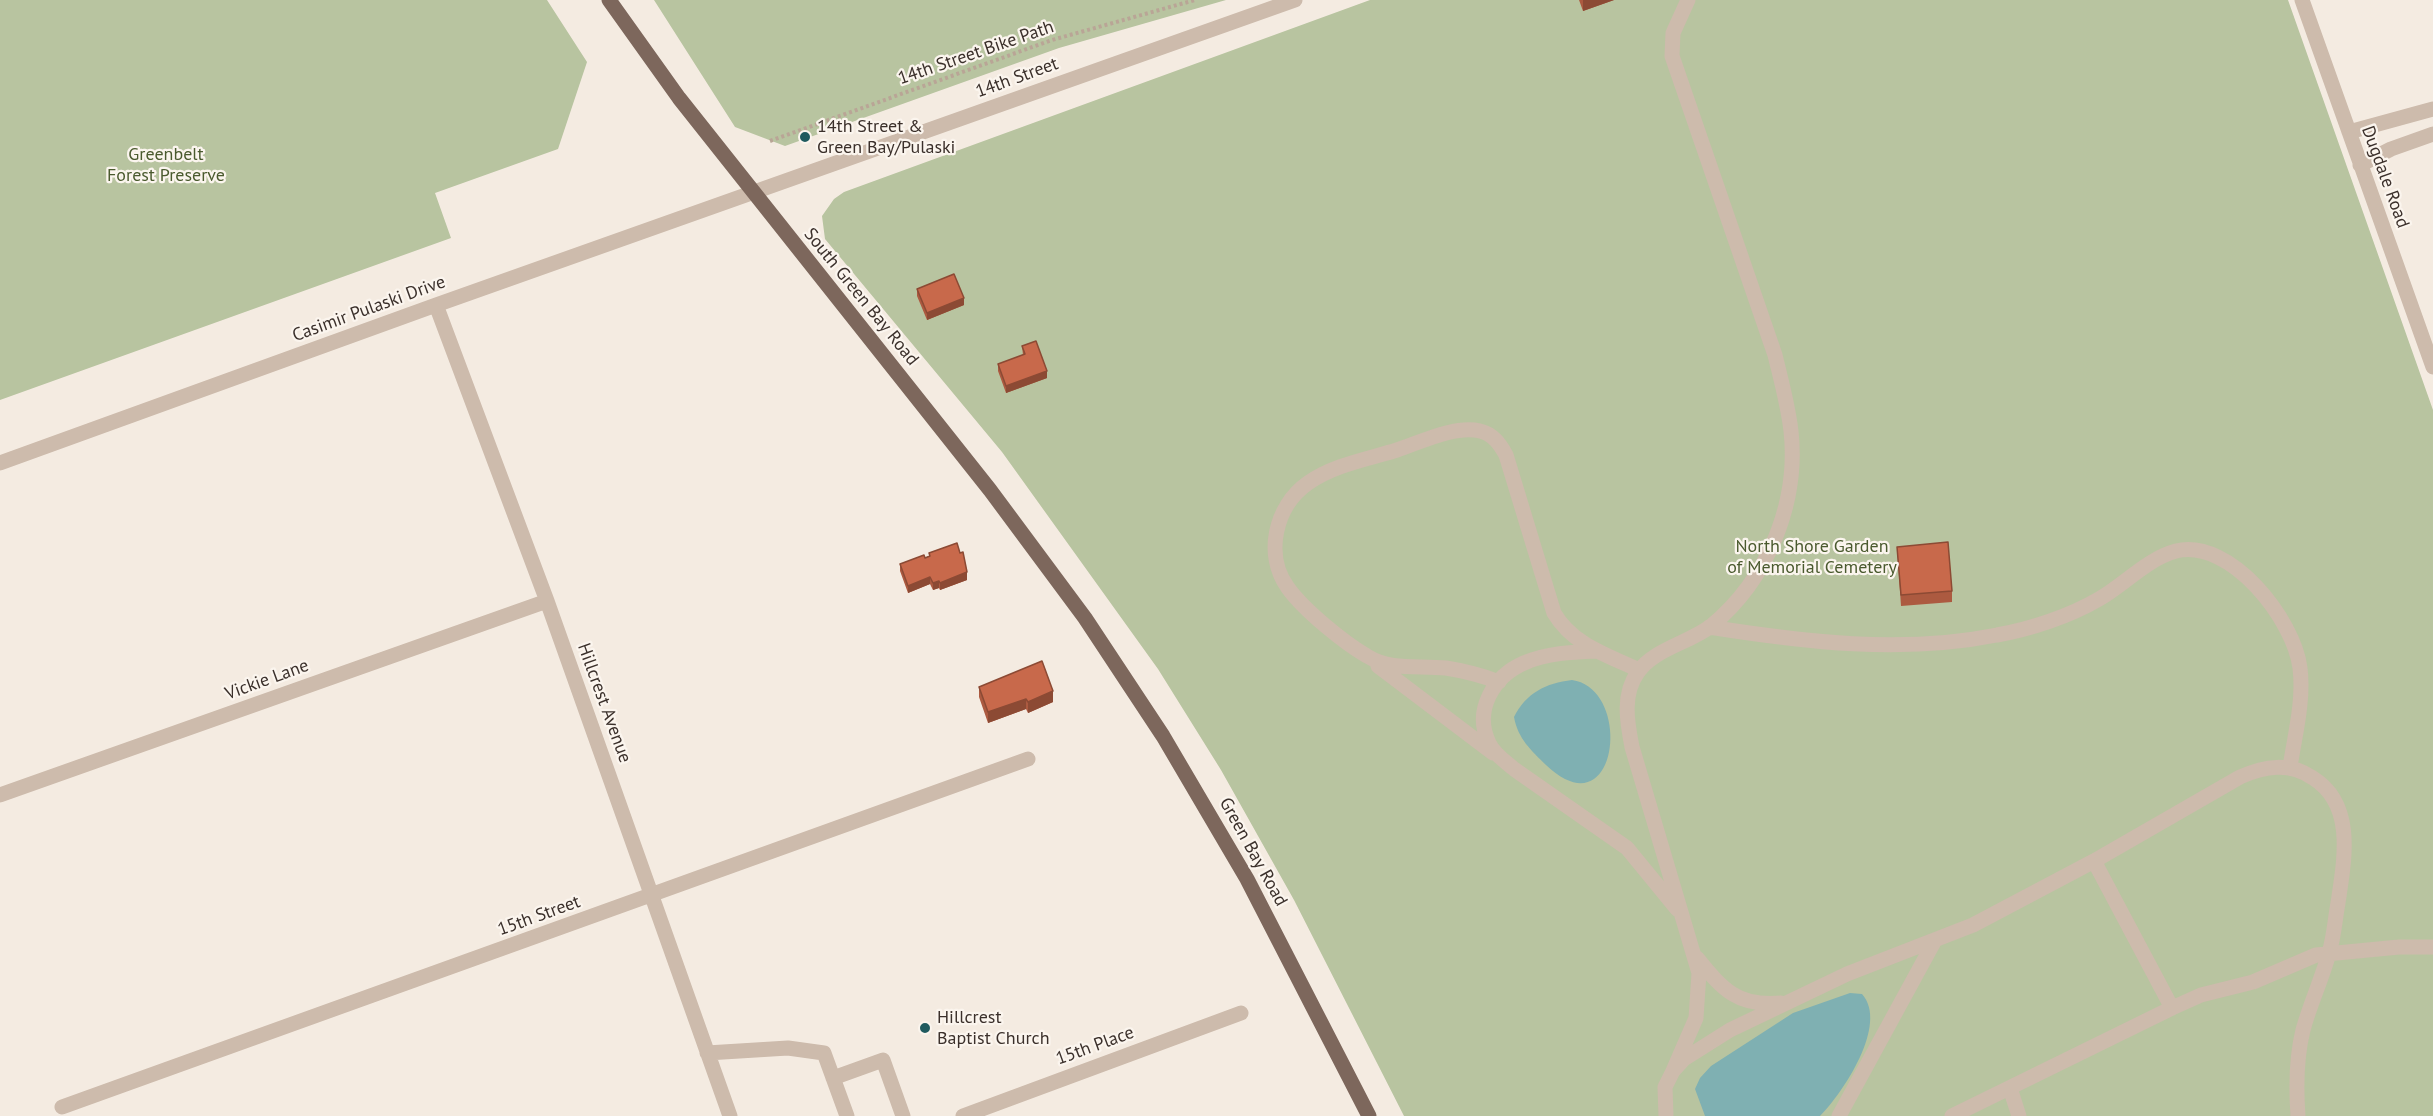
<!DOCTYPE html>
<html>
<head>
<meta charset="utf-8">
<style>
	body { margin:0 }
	canvas { display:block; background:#f4ebe1 }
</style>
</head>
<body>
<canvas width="2433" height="1116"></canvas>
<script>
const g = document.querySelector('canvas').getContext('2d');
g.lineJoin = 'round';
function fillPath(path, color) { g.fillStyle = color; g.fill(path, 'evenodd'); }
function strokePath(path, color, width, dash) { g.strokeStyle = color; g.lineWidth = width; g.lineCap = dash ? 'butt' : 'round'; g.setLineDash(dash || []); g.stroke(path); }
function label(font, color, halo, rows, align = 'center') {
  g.font = font + ' "PT Sans",sans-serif'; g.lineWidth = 4.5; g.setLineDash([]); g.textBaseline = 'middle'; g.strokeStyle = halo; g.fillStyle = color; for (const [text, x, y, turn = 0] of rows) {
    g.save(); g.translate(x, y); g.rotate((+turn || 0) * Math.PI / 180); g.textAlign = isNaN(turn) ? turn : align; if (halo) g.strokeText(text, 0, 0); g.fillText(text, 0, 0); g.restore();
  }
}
fillPath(new Path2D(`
	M0,0H547L587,62L558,149L435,193L451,238L0,400Z
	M654,0H1226L1059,48L785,146L735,127Z
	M1370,0H2288L2433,410V1116H1404L1294,900L1221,770L1158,669L1002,452L825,239L822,216L834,199L844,192Z`), '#b8c4a0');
fillPath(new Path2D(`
	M1572,680C1634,689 1618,833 1546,765C1531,750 1518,739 1514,717C1526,693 1546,683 1572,680Z
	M1850,993L1862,994C1889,1024 1843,1093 1820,1116H1705L1695,1089L1700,1078L1711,1066L1793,1013Z`), '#7fb0b2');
strokePath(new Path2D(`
	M770,141L1052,40L1195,0`), '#b9a596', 4, [3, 3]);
strokePath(new Path2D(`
	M2302,0L2433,367
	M2349,132L2433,109
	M2360,165L2391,149L2433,134
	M436,305L547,601L730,1116
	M0,463L436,305L1295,0
	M1709,627C1804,642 1902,654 1997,635C2031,629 2070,616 2099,599C2125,584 2147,559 2176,551C2231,538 2294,620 2300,668C2304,701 2295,734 2290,767
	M1597,651C1573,652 1547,653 1524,663C1494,676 1473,710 1489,743C1494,754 1505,761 1514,769L1627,848L1677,909
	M1378,666L1493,753
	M1499,682C1481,675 1465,671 1446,668C1419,665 1391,671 1367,656C1343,642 1304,610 1288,588C1264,555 1275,506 1308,483C1333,465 1368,459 1397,450C1421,442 1455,425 1480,431C1493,434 1500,444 1506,455L1554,613C1573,645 1607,655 1639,670
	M0,795L547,601
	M2094,861L2172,1008
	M1697,958C1723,990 1738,1007 1781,1003
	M707,1053L788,1048L824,1053L847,1116
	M1673,1071L1696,1018L1699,973L1632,747C1627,722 1622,694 1638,672C1654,649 1689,643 1711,626C1767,580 1799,504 1791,431C1788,405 1781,380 1775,355L1672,56L1673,33L1688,0
	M833,1078L883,1060L903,1116
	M2010,1088L2019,1116
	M62,1107L1028,759
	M963,1116L1241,1013
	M1666,1116L1665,1087L1673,1071L1684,1059L1730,1030L1847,974L1973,925L2094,861L2240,777C2265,766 2289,762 2313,778C2356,805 2344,861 2338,903C2335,919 2334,937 2329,953C2322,979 2310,1004 2303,1030C2296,1058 2296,1088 2298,1116
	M1839,1116L1934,942
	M1952,1116L2172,1008L2201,995L2253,982L2316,955L2399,947H2433`), '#cdbbac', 15);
strokePath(new Path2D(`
	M609,0L679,98L990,490L1085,618L1163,736L1247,879L1369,1116`), '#7d675c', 15);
fillPath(new Path2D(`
	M1579,0H1614L1583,11Z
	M917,289L964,305L927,320L917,296Z
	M1022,346L1047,378L1006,393L998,371V364L1023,355Z
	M1897,547L1952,591V602L1901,606Z
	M929,553L967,580L940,590L939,588L933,590L930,584L908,593L900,571V564L925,558L929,556Z
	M979,687L1053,702L1028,713L1026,709L988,723L979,697Z`), '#ac5a40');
fillPath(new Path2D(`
	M1583,0H1614L1583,11Z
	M964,298V305L927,320V313Z
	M1047,371V378L1006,393V386Z
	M967,572V580L940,590V583Z
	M930,577V584L908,593V586Z
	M939,581V588L933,590V583Z
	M1053,691V702L1028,713V702Z
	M1026,699V709L988,723V712Z`), '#8c4a34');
const building = new Path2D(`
	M954,274L964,298L927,313L917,289Z
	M1036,341L1047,371L1006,386L998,364L1025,354L1022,346Z
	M1948,542L1952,591L1901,595L1897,547Z
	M957,543L960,553L963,552L967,572L940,583L939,581L933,583L930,577L908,586L900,564L924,555L925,558L930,556L929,553Z
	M1042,661L1053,691L1028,702L1026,699L988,712L979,687Z`);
fillPath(building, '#c8694b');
strokePath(building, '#8c4a34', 1.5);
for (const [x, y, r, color] of [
	[805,137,6,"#1f5a5e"],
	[925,1028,6,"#1f5a5e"]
]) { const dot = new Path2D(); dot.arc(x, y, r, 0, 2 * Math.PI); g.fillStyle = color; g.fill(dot); strokePath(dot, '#fbf5ee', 2); }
label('18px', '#3b302b', '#fbf5ee', [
	["14th Street Bike Path",976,53,-19],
	["14th Street",1017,78,-20],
	["Dugdale Road",2385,177,70],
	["South Green Bay Road",861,297,51],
	["Casimir Pulaski Drive",369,309,-20],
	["Vickie Lane",267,680,-20],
	["Hillcrest Avenue",604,703,70],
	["Green Bay Road",1253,852,61],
	["15th Street",539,916,-20],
	["15th Place",1095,1046,-20]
]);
label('18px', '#3b302b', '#fbf5ee', [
	["14th Street &",817,127],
	["Green Bay/Pulaski",817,148],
	["Hillcrest",937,1018],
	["Baptist Church",937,1039]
], 'left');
label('18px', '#4a5a2e', '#fbf5ee', [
	["Greenbelt",166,155],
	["Forest Preserve",166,176],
	["North Shore Garden",1812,547],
	["of Memorial Cemetery",1812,568]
]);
</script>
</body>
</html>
